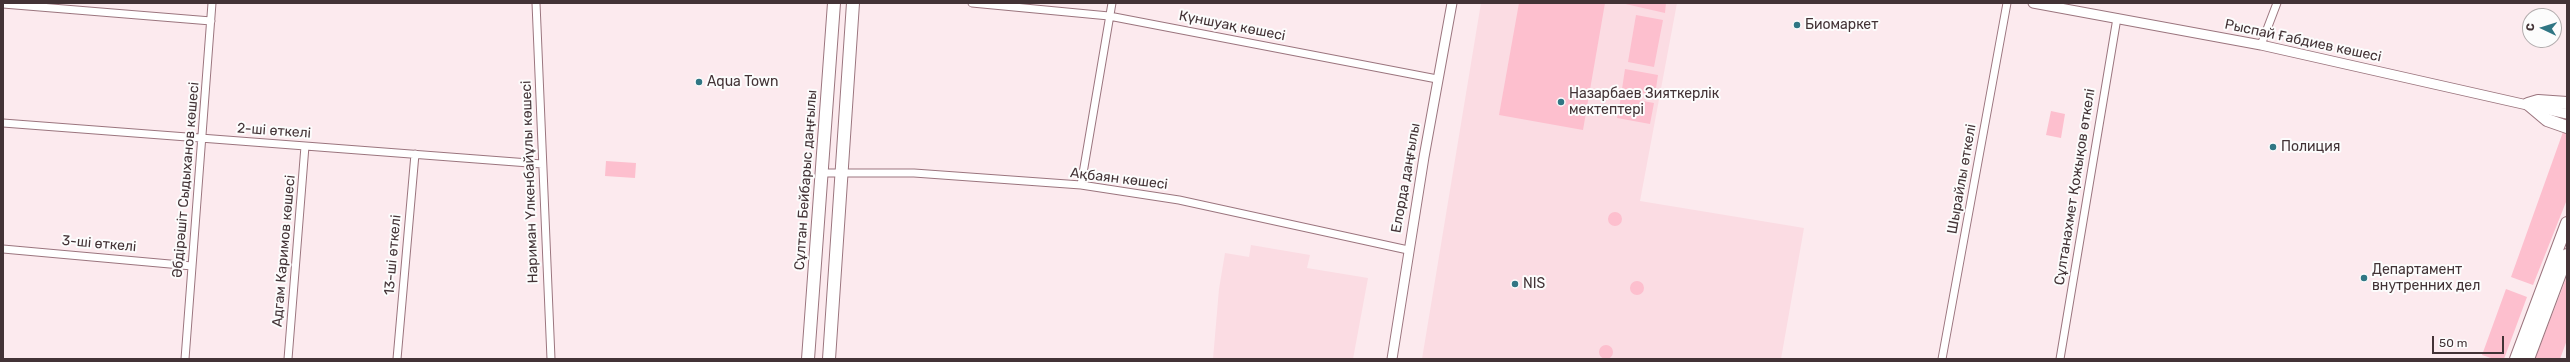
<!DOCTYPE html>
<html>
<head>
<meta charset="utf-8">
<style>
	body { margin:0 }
	#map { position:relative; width:2570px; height:362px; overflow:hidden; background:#fceaee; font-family:Rubik,sans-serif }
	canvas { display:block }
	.frame { position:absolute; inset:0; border:4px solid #433336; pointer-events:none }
	.north { position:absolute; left:2522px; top:8px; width:40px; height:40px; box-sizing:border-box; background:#fcfcfc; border:1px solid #b2acad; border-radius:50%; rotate:274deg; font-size:11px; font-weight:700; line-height:16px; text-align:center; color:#433336 }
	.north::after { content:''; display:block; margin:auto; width:14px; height:18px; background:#307684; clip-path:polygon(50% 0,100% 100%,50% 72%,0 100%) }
	.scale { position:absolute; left:2432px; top:336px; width:72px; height:18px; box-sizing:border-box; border:2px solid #433336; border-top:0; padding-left:5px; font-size:12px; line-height:14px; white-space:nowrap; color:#433336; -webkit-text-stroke:3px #fcfcfc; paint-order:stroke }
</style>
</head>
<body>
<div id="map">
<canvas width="2570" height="362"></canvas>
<div class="frame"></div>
<div class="north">С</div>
<div class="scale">50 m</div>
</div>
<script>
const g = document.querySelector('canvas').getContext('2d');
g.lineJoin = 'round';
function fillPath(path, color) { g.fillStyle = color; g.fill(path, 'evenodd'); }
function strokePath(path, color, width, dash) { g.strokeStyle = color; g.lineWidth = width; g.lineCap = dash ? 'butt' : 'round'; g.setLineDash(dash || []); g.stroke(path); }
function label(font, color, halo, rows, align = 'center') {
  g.font = font + ' Rubik,sans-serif'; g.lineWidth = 4; g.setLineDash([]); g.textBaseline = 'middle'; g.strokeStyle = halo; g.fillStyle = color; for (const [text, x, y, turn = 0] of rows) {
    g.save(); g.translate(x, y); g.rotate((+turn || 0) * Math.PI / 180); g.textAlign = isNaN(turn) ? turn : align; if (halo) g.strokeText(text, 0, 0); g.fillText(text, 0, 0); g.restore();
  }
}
fillPath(new Path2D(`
	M1481,3H1677L1640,201L1804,228L1781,359H1422Z
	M1251,245L1310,255L1307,268L1368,278L1353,359H1213L1219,289L1225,253L1249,257Z`), '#fbdce3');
fillPath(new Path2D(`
	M1519,3H1605L1583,130L1499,115Z
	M1621,3H1666L1665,13Z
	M1636,15L1663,20L1654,67L1628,62Z
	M1625,69L1658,75L1655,95L1622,89Z
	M1621,97L1654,103L1650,124L1617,118Z
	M2051,111L2065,114L2061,138L2046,135Z
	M2563,132L2567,133L2566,202L2533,285L2511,277Z
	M606,161L636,163L635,178L605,176Z
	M1608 219a7 7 0 1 1 14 0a7 7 0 1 1-14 0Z
	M2567,276V340L2560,359H2535Z
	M1630 288a7 7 0 1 1 14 0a7 7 0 1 1-14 0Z
	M2506,289L2527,297L2504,359H2494L2482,355Z
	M1599 352a7 7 0 1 1 14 0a7 7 0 1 1-14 0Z`), '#fdbfce');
const minor = new Path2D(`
	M536,3L551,359
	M972,3L1109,16L1437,79
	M3,4L211,21
	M2261,45L2277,3
	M3,123L542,164
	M822,173H914L1081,185L1179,200L1408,250
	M1081,185L1112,3
	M3,249L192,266
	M185,359L212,3
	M288,359L305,146
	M397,359L415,154
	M1942,359L2007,3
	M2060,359L2117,18`);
const tertiary = new Path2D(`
	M2033,3L2261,45L2567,114
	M1392,359L1424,157L1452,3`);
const primary = new Path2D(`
	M2567,103L2538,101L2528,104L2547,120L2567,127
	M808,359L834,3
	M829,359L853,3
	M2516,359L2567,223
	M2528,359L2567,255`);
strokePath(minor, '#9b757e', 9);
strokePath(tertiary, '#9b757e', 11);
strokePath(primary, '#9b757e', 14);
strokePath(minor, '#fff', 7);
strokePath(tertiary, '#fff', 9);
strokePath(primary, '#fff', 12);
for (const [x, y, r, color] of [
	[1797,25,4,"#307684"],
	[699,82,4,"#307684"],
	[1561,102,4,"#307684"],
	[2273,147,4,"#307684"],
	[2364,278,4,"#307684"],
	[1515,284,4,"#307684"]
]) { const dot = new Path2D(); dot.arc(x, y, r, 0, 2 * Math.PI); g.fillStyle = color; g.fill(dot); strokePath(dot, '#fcfcfc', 1.5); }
label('14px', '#433336', '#fcfcfc', [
	["Биомаркет",1805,25],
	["Aqua Town",707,82],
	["Назарбаев Зияткерлік",1569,94],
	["мектептері",1569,110],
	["Полиция",2281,147],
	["Департамент",2372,270],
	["внутренних дел",2372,286],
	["NIS",1523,284]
], 'left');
label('14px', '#433336', '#fcfcfc', [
	["Күншуақ көшесі",1232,26,11],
	["Рыспай Ғабдиев көшесі",2303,41,12],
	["2-ші өткелі",274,131,4],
	["Елорда даңғылы",1406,178,-80],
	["Ақбаян көшесі",1119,179,7],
	["Шырайлы өткелі",1962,179,-80],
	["Әбдірәшіт Сыдыханов көшесі",186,180,-85],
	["Сұлтан Бейбарыс даңғылы",806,180,-86],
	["Нариман Үлкенбайұлы көшесі",530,182,-92],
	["Сұлтанахмет Қожықов өткелі",2075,187,-81],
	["3-ші өткелі",99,244,5],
	["Адгам Каримов көшесі",284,251,-85],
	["13-ші өткелі",393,255,-85]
]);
</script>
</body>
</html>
